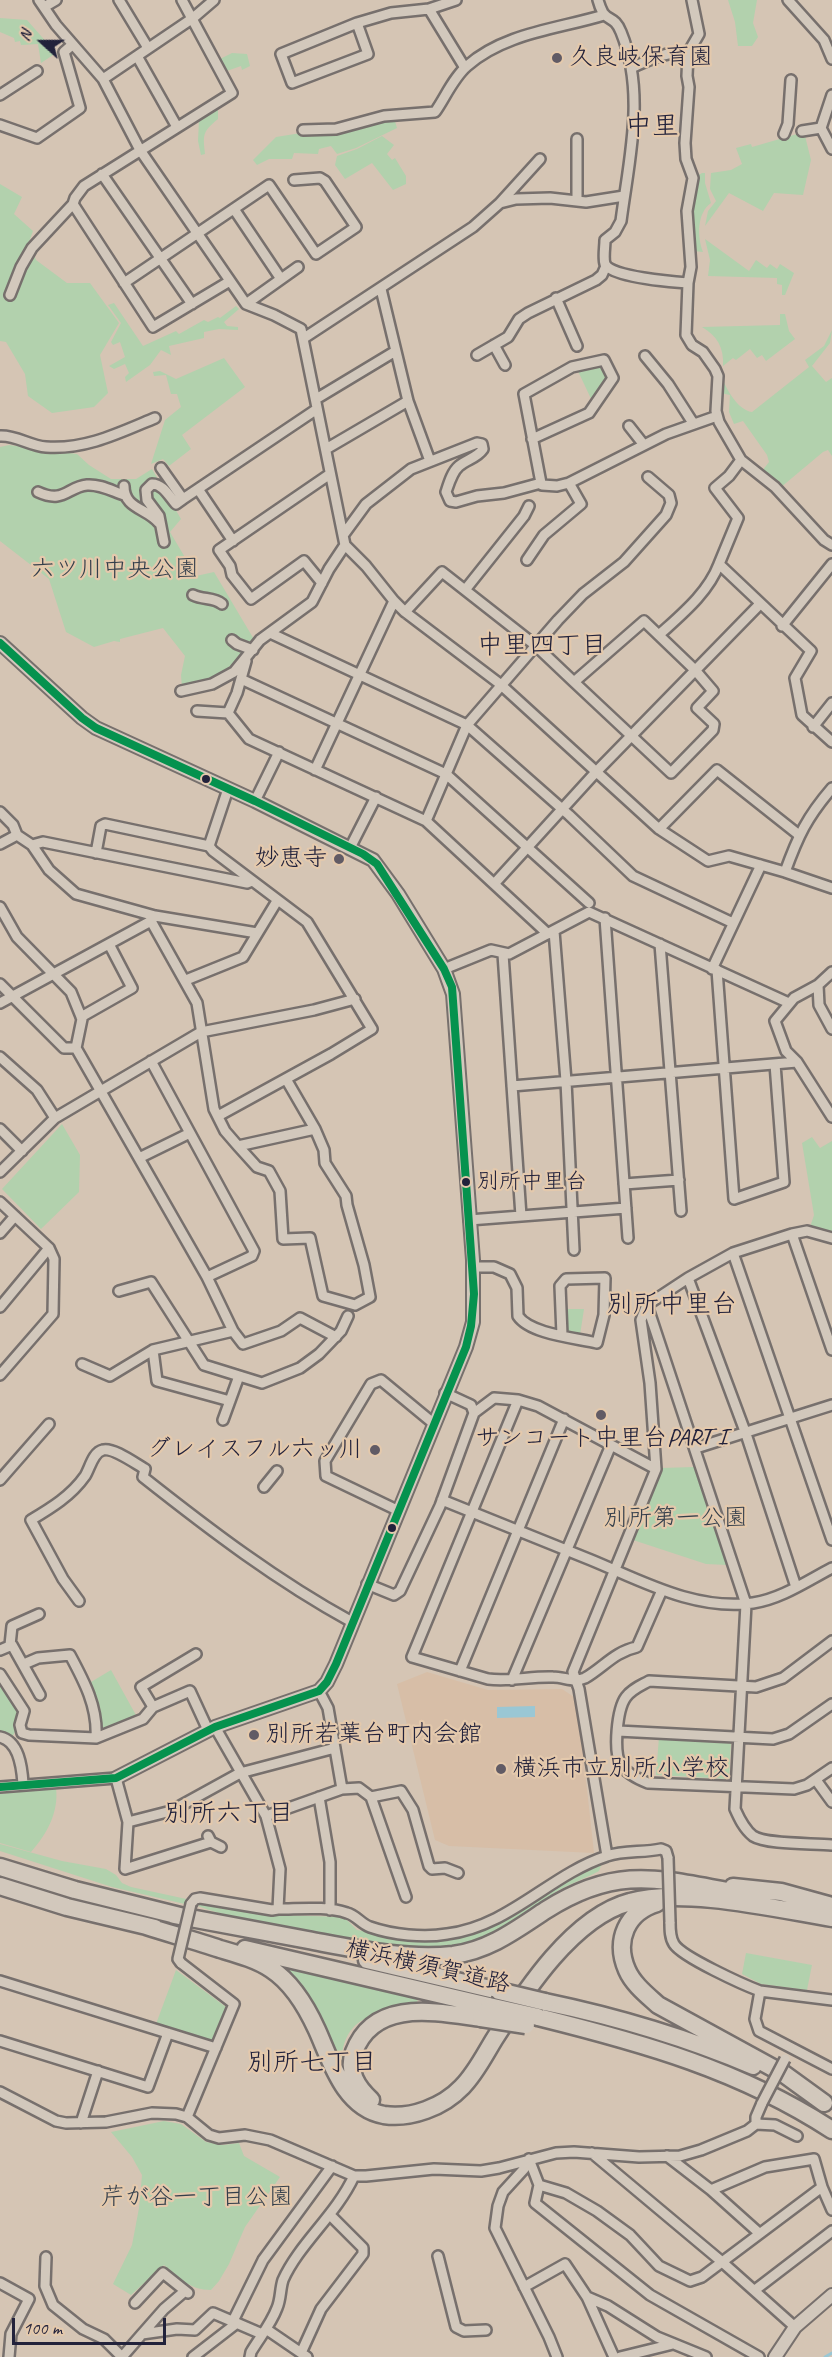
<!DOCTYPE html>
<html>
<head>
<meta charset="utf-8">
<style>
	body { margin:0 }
	#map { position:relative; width:832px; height:2357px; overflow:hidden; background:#d5c5b4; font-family:Caveat,sans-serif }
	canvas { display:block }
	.north { position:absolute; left:12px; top:12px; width:60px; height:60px; -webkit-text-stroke:4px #e4c9ac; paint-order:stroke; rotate:291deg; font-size:16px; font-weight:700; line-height:24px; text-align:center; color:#22223b }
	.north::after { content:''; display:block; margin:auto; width:21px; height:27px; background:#22223b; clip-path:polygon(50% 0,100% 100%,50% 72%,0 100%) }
	.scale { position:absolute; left:12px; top:2318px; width:154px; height:27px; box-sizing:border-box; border:3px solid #22223b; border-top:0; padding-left:8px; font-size:18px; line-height:21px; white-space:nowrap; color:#22223b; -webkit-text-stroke:4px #e4c9ac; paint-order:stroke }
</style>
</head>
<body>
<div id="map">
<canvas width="832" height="2357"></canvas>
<div class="north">N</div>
<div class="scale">100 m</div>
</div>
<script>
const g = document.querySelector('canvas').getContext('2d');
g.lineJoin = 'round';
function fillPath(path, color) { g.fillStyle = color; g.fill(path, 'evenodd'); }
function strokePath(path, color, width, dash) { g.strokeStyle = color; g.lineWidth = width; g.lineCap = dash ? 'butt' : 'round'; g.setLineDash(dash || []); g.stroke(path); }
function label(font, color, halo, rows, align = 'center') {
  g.font = font + ' Caveat,"Klee One",sans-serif'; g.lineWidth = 4.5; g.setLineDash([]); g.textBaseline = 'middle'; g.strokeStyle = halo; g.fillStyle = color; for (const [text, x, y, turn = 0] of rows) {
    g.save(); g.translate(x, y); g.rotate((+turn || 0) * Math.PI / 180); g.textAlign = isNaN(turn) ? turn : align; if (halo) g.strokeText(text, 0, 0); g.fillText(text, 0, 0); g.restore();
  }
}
fillPath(new Path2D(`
	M427,1672L488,1690L562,1689L577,1699L594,1853L449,1846L435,1840L397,1684Z`), '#d7bea7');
fillPath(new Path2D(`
	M728,0H757L753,23L758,37L752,46H738L735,22Z
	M0,18L27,20L56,53L41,63L38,44L21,45L20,41L15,42L14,38L0,32Z
	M232,53L247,54L250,66L242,70L241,66L224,72L218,60Z
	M218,107V119C202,132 203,135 205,154L201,155L198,141L199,120Z
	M394,118L397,128L356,148L337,154L331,146L319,149L318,154L294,153L292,159H269L257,165L253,160L276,137Z
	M804,132L811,160L803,195L774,193L763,211L729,193L705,226L708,211L716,201L710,189L711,173L731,170L742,164L736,148L751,144L752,147Z
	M382,136L394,145L387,154L392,160L395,158L406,176V184L393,190L372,163L345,179L335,165L337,156L357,149Z
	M702,173H705V183L711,203C697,213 697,236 703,252L694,251L691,209L697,176Z
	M0,184L22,197L14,214L33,231L29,242L36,260L67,283H90L119,323L100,355L108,393L94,407L52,413L28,396L25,374L6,342L0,341Z
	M705,239L749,271L756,260L767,268L770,264L777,269L780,264L794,273L785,295H782V285L777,284V278L708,276L710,260Z
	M114,303L143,346L176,331L179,334L204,320L208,322L218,317L220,318L236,306L239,309L224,322L227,326L238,327V330L219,329L204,332V338L169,346L171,355L161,350L150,365L126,382L125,377L129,373L125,364L114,369L109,366L125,357L120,342L113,345L111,342L121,323L108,305Z
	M780,314H785L789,331L795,339L766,361L762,355L757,358L750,349L736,360L733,358L723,366C724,347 717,336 702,327L780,325Z
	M832,330L830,343L812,366L826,382L832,378V456L828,450L823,452L780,488L762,471L769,462L767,455L743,421L734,424L729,412L730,395L720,393V373C725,387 737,410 752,412L809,367L805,360L824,346Z
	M224,358L245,387L182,435L191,449L169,466L163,459L151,464L165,420L181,407L177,394H171L166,375L154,376L153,372L160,371L176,379Z
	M603,364L609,378L593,403L577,369Z
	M9,445L77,454L89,465L111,479H136L152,469L181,519L170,532L196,576L214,572L255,641C231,669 218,679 182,687L181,675L185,656L163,628L120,639V642L114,641L94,647L66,632L49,579L0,541V447Z
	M62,1124L80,1155L79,1192L41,1229L2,1189Z
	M812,1137L820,1148L832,1141V1234L810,1227L814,1215L802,1143Z
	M567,1309H584L580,1335L566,1332Z
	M694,1467L727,1565L706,1564L633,1540L661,1468Z
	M111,1670L137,1717L104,1733L91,1682Z
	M0,1683C11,1700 27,1717 12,1737L0,1734Z
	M659,1737L731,1741L729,1779L656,1775Z
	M45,1788H56C59,1812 47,1834 31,1852L0,1843V1794Z
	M0,1844L62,1861L106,1869L116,1875L122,1883L131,1887L191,1900L189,1905L112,1887L0,1851Z
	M602,1863L599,1871C577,1883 543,1892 531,1916L460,1949H404L280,1929C253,1919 225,1917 198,1906L200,1902L278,1915L344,1917L357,1930L391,1936L434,1939L463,1936L499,1923L561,1885Z
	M746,1953L812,1965L807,1990L761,1984L742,1974Z
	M283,1967L419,1997L416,2004C374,2016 342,2013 341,2068C326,2025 314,2000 283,1967Z
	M176,1970L226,2007L213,2042L156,2024Z
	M164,2121L181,2124L206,2142L223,2145L239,2143L244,2156L280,2177L245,2227L229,2264L219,2281L211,2290C190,2290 179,2278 164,2265L131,2295L113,2284L132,2245L139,2208L142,2175L132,2157L111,2132Z`), '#b2d1ad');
fillPath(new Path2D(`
	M535,1706V1717L497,1718V1707Z`), '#9ac7d4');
strokePath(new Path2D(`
	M825,2357L832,2353`), '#9ac7d4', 3);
const street = new Path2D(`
	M39,0L56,25L103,79L140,150L246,304L274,315L301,329L345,545L366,566L394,601L405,612L500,684L659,829L708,861L729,856L785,872C798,836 807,817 832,788
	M119,0L148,48
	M598,0C599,4 601,9 603,13C609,21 615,17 621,32C646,93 629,159 621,221L615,232L605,240C605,247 603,258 605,264C611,277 674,282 688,283
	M692,0L699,34L688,53L687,76L689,87L685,143L686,159L693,178L687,211L691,267L688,283L686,335L692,345L703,352L715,369L718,376L716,411L719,422L741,460L775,487L824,540L832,545
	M788,0L824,40L832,59
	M44,7L56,0
	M429,9L465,68
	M357,23L368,54L292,83L281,54L357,23L391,13L429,9L456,0
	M137,56L177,127
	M633,67C649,60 669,50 688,53
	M103,79L193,18L214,0
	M0,95L37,71
	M832,95L821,128L832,149
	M0,125L37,138L80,108L64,52L72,45
	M303,130L336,129L384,116L435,112C445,98 453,78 467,66C504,33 558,29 604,15
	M802,131L821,128
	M784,134L788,124L791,80
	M577,139V201
	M102,174L192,304
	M500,203L540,159
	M73,204L153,327L230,281
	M234,209L281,279
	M124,283L269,185L316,254L356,227L325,181L320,178L294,180
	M381,289L408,401L430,461
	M10,295L21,267L32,248L73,204L75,198L84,186L232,93L182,0
	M556,298L577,346
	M246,304L298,267
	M304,338L473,227L500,203L516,199L550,198L586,202L624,196
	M494,345L505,365
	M477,355L508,337L519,319L528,313L596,280L602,275L606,266
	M645,356L668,384L693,423
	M316,399L394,352
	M629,426L644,445
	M0,436C16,435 30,446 46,447C85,450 119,433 155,418
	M532,439L589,413L613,378L604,360L572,367L524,394L541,483L542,485L557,486L569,483L666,434L717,416
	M326,449L408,401
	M161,468L183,499L317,409
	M124,486C124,509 147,508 159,523
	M198,489L233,541
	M38,492C64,504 67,487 87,485C100,484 112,491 124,495
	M344,534L366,504L411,469L477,443L482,444L483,449C477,458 467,459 459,466C452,472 449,483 446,492L450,501L456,502L477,496L504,493L541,483
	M164,542L159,516L147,500L146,490L152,484C163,484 169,496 176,504L183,499
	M527,560L544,535L581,504L569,483
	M719,564L738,518L715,488L729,476L741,460
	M322,583L304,561L251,599L232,575L230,566L219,550L330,474
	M465,590L524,516L529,506
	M193,595C203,600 214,597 222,604
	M405,612L442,572L535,645L574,682
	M644,621L695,670L713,691L697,708L714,724L713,730L671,773L574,682Z
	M782,626L832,564
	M270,633L467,725L569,815L633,876L733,923
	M659,635C682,614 708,593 719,564L811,651L795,678L802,715L832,742
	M232,640L237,644L253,650
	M241,679L446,774L589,903
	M181,691L212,684L234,672L260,640L312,602L329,569L345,545
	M197,711L228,713L249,739L426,821L548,934
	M228,713L237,693L246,661
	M813,727L832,703
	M315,770L394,601
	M255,801L279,752
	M0,812L13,825L17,835L32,845L49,870L76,894L155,916L257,933
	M426,821L467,725L558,620L583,594L624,562L666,515L671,503L669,495L648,477
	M659,829L717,770L799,835
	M0,844L17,835
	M32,845L43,842L247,883L252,881
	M350,848L376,797
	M96,853L101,826L105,824L209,846
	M785,872L832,888
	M494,884L596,772L760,604
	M0,907L17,937L71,992L82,1019L76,1048L207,1277L233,1331L243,1344L281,1331L300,1318L336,1337
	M155,916L151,921L197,1003L214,1109L225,1131L238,1146L257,1167L269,1171L280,1191L283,1239L310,1238L323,1296L355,1305L370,1297L364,1265L347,1205L346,1196L325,1163L324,1150L315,1129L286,1079
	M605,918L628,1238
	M554,931L566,1081L574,1250
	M660,944L681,1211
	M503,954L521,1216
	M444,969L491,950L509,954L589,912L789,1003
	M712,969L761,865
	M717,970L734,1199L784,1182L775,1064
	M832,972L818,985L794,998L775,1021L786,1051L797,1062L832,1117
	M186,980L243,957L277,901
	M0,984L64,1048H76
	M818,985L819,1005L832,1029
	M0,1003L151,921
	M81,1017L132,988L109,944
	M0,1057L37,1090L55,1118
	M151,1061L254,1251L252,1256L207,1277
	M512,1086L797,1062
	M218,1116L331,1054L372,1029L307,922L213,851L209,846L228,789
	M0,1129L22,1151
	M238,1146L315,1129
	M139,1158L190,1133
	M0,1172L55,1118L201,1032L314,1010L355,999
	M624,1184L679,1180
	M0,1202L49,1248L54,1259L53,1314L0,1375
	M469,1220L626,1208
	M0,1233L15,1216
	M792,1234L832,1350
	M733,1253L832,1540
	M473,1267H494L510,1274L517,1288L518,1316C530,1334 576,1338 597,1343L604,1315L605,1278L566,1279L560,1286L562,1335
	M688,1278L746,1434L796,1587
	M119,1291L151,1282L204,1365L262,1383L300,1368L319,1354L341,1331L348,1316
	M647,1305L746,1604L735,1809C739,1818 744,1829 753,1836C767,1845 814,1843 832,1845
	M0,1307L49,1248
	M153,1350L157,1381L230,1401
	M82,1364L110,1376L153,1350L233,1331
	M445,1393L471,1405L474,1413
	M518,1400L412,1657L488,1679C510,1682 531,1676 553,1677C564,1677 575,1683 585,1678C604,1667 614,1652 637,1647L662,1590
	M223,1420L239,1376
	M696,1448L832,1405
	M0,1480L49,1424
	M264,1487L277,1471
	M442,1500C492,1520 541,1540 591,1560C642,1581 695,1611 753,1603C781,1599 807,1581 832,1568
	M397,1510L326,1476L325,1461L371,1384L381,1380L433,1423
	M367,1584L394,1595L400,1591L440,1506L474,1413L494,1398L518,1400L538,1406L656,1469
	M79,1601L63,1579L31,1520C51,1508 71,1496 85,1476C90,1468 93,1452 103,1450C113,1447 136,1464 145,1469L143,1477C210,1530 277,1581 352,1622
	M832,1641L783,1678L756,1687L649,1681C640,1686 632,1689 626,1697C617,1709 613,1752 621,1765C627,1774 638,1779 648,1783L794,1789L807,1785L832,1768
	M10,1645L12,1626L39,1614
	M0,1650L12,1645L40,1695
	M460,1671L564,1419
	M0,1674L24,1711L20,1725L22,1733L29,1735L96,1738C98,1707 84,1681 70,1655L38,1658L24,1664
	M512,1680L611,1445
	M319,1691L328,1708L342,1789
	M153,1707L141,1687L196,1654
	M215,1727L266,1816L280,1869L278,1909C300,1909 326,1906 347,1913C356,1915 361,1924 370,1927C393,1935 424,1938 447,1934C510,1926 549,1875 607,1856C624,1850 643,1853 661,1849L666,1851L668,1858
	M618,1731L773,1739L789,1734L832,1704
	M0,1737C19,1741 22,1767 23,1784
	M96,1738L143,1719L153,1707L190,1691L208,1730
	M816,1780L832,1802
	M0,1787L116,1778L128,1822L125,1869L211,1842
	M319,1797L330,1862V1910
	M371,1797L401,1791L413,1810L429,1866L432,1869L445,1868L458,1873
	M266,1816L342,1789L359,1788L371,1797L406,1897
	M128,1822L171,1811L240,1773L335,1748
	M208,1836L211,1842L221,1847
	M607,1856L579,1689L573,1672L656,1469L650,1383L641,1320L647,1305L688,1278L733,1253L792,1234L807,1231L832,1238
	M191,1904L195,1899L200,1898L272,1910L278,1909
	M670,1922C670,1930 670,1938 674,1944C682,1957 744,1985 760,1991
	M181,1963L234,2004L187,2117
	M0,1981L216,2048
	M832,2000L760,1991L755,2019L759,2031L832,2069
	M0,2041L148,2087L168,2033
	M0,2092L56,2121L66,2123L106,2122L152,2113L176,2114L187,2117L209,2135L219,2138L245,2135L270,2140L354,2176H366L434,2169L481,2171L499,2168L556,2153L574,2152L639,2157L680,2156L701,2150L747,2131L756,2124L775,2125L797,2136
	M81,2123L98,2071
	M756,2124V2117L762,2103
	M592,2153L721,2261L795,2327
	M667,2156L711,2190L759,2233
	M529,2159L539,2185L535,2203L650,2295L759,2357
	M529,2159L524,2169L503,2192L498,2206L495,2228L549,2337L557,2357
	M539,2185L566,2193L597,2211L630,2235L659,2266L690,2281L702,2277L822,2187
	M711,2190L765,2167L814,2159L822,2187L832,2210
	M438,2256L456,2327L464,2331L486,2330
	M46,2257L45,2286L53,2305L83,2329L104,2339L122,2357
	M0,2283L29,2299L11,2334L9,2357
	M524,2287L565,2264L587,2297L614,2357
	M755,2290L832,2231
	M587,2297L608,2306L657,2337L706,2357
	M135,2303L163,2273L188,2293
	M233,2321L263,2260L332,2166
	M266,2329L307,2357
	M142,2334L164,2309L185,2291
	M301,2353L321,2309L363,2254V2248L330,2215
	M122,2357L142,2334L177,2329L195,2330L213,2313L262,2334
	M193,2357L237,2323
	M250,2357L251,2352C260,2337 271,2324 277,2308C281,2299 280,2289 283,2280C299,2244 336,2215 354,2176
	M620,2357L673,2344`);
const secondary = new Path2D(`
	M0,643L82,718L96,728L255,801L373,860L398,894L444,969L453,994L473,1260V1322L466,1347L336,1664L327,1682L319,1691L215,1727L116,1778
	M775,2357L795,2327L832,2295`);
const highway = new Path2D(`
	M0,1867L75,1890L184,1917
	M0,1886L67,1907L155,1928
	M733,1887L781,1892L832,1906
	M657,1903C627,1912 614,1940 627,1970C633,1984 647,1995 658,2005L784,2074L824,2103
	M174,1915C219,1923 264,1932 308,1940C356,1949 405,1960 453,1955C490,1950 517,1929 546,1910C621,1862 665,1881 744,1894
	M146,1926C171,1934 196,1941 220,1949C237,1954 256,1959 271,1969C291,1982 307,2008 317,2030C331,2061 344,2108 384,2115C411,2119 443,2107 462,2087C476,2073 485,2054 495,2038C525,1991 573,1917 630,1902C682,1887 777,1909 832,1918
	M245,1949L489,2006
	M367,1960L499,1991
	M545,2002C617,2017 685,2037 753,2066
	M538,2017C643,2043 740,2070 832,2130
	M371,2100C357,2087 347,2072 354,2052C374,1998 436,2012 481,2018`);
strokePath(street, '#77706d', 14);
strokePath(secondary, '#77706d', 16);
strokePath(highway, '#77706d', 21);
strokePath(street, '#d2c8bc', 9);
strokePath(secondary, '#d2c8bc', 12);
strokePath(highway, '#d2c8bc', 16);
const streetBridge = new Path2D(`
	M668,1858L670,1922
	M181,1963L178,1959L191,1904
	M762,2103L785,2059`);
const highwayBridge = new Path2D(`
	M499,1991L545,2002
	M489,2006L538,2017
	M481,2018L526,2025`);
strokePath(streetBridge, '#77706d', 14, []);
strokePath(highwayBridge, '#77706d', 21, []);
strokePath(streetBridge, '#d2c8bc', 9);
strokePath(highwayBridge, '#d2c8bc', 16);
strokePath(new Path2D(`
	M0,643L82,718L96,728L255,801L363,854L377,864L444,969L452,987L474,1294L471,1326L466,1347L336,1664L327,1682L319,1691L215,1727L116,1778L0,1787`), '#05924e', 8);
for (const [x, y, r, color] of [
	[557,58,6,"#615b65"],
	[206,779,5,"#22223b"],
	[339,859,6,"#615b65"],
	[466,1182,5,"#22223b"],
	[601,1415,6,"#615b65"],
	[375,1450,6,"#615b65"],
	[392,1528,5,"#22223b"],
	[254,1735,6,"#615b65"],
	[501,1769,6,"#615b65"]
]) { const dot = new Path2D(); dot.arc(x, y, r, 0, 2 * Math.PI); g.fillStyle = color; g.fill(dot); strokePath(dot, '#e4c9ac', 2); }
label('22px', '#22223b', '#e4c9ac', [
	["別所中里台",477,1182]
], 'left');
label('24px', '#22223b', '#e4c9ac', [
	["久良岐保育園",569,58],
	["妙恵寺",327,859,"right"],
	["サンコート中里台PART I",601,1439,"center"],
	["グレイスフル六ッ川",363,1450,"right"],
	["別所若葉台町内会館",266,1735],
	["横浜市立別所小学校",513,1769]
], 'left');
label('24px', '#333e4b', '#e4c9ac', [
	["六ツ川中央公園",115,570],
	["別所第一公園",676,1519],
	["芹が谷一丁目公園",197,2198]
]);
label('24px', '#22223b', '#e4c9ac', [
	["横浜横須賀道路",428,1967,13]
]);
label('26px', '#22223b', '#e4c9ac', [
	["中里四丁目",542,646],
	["別所中里台",672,1305],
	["別所六丁目",229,1814],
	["別所七丁目",312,2063]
]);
label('27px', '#22223b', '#e4c9ac', [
	["中里",652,127]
]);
</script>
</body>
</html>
